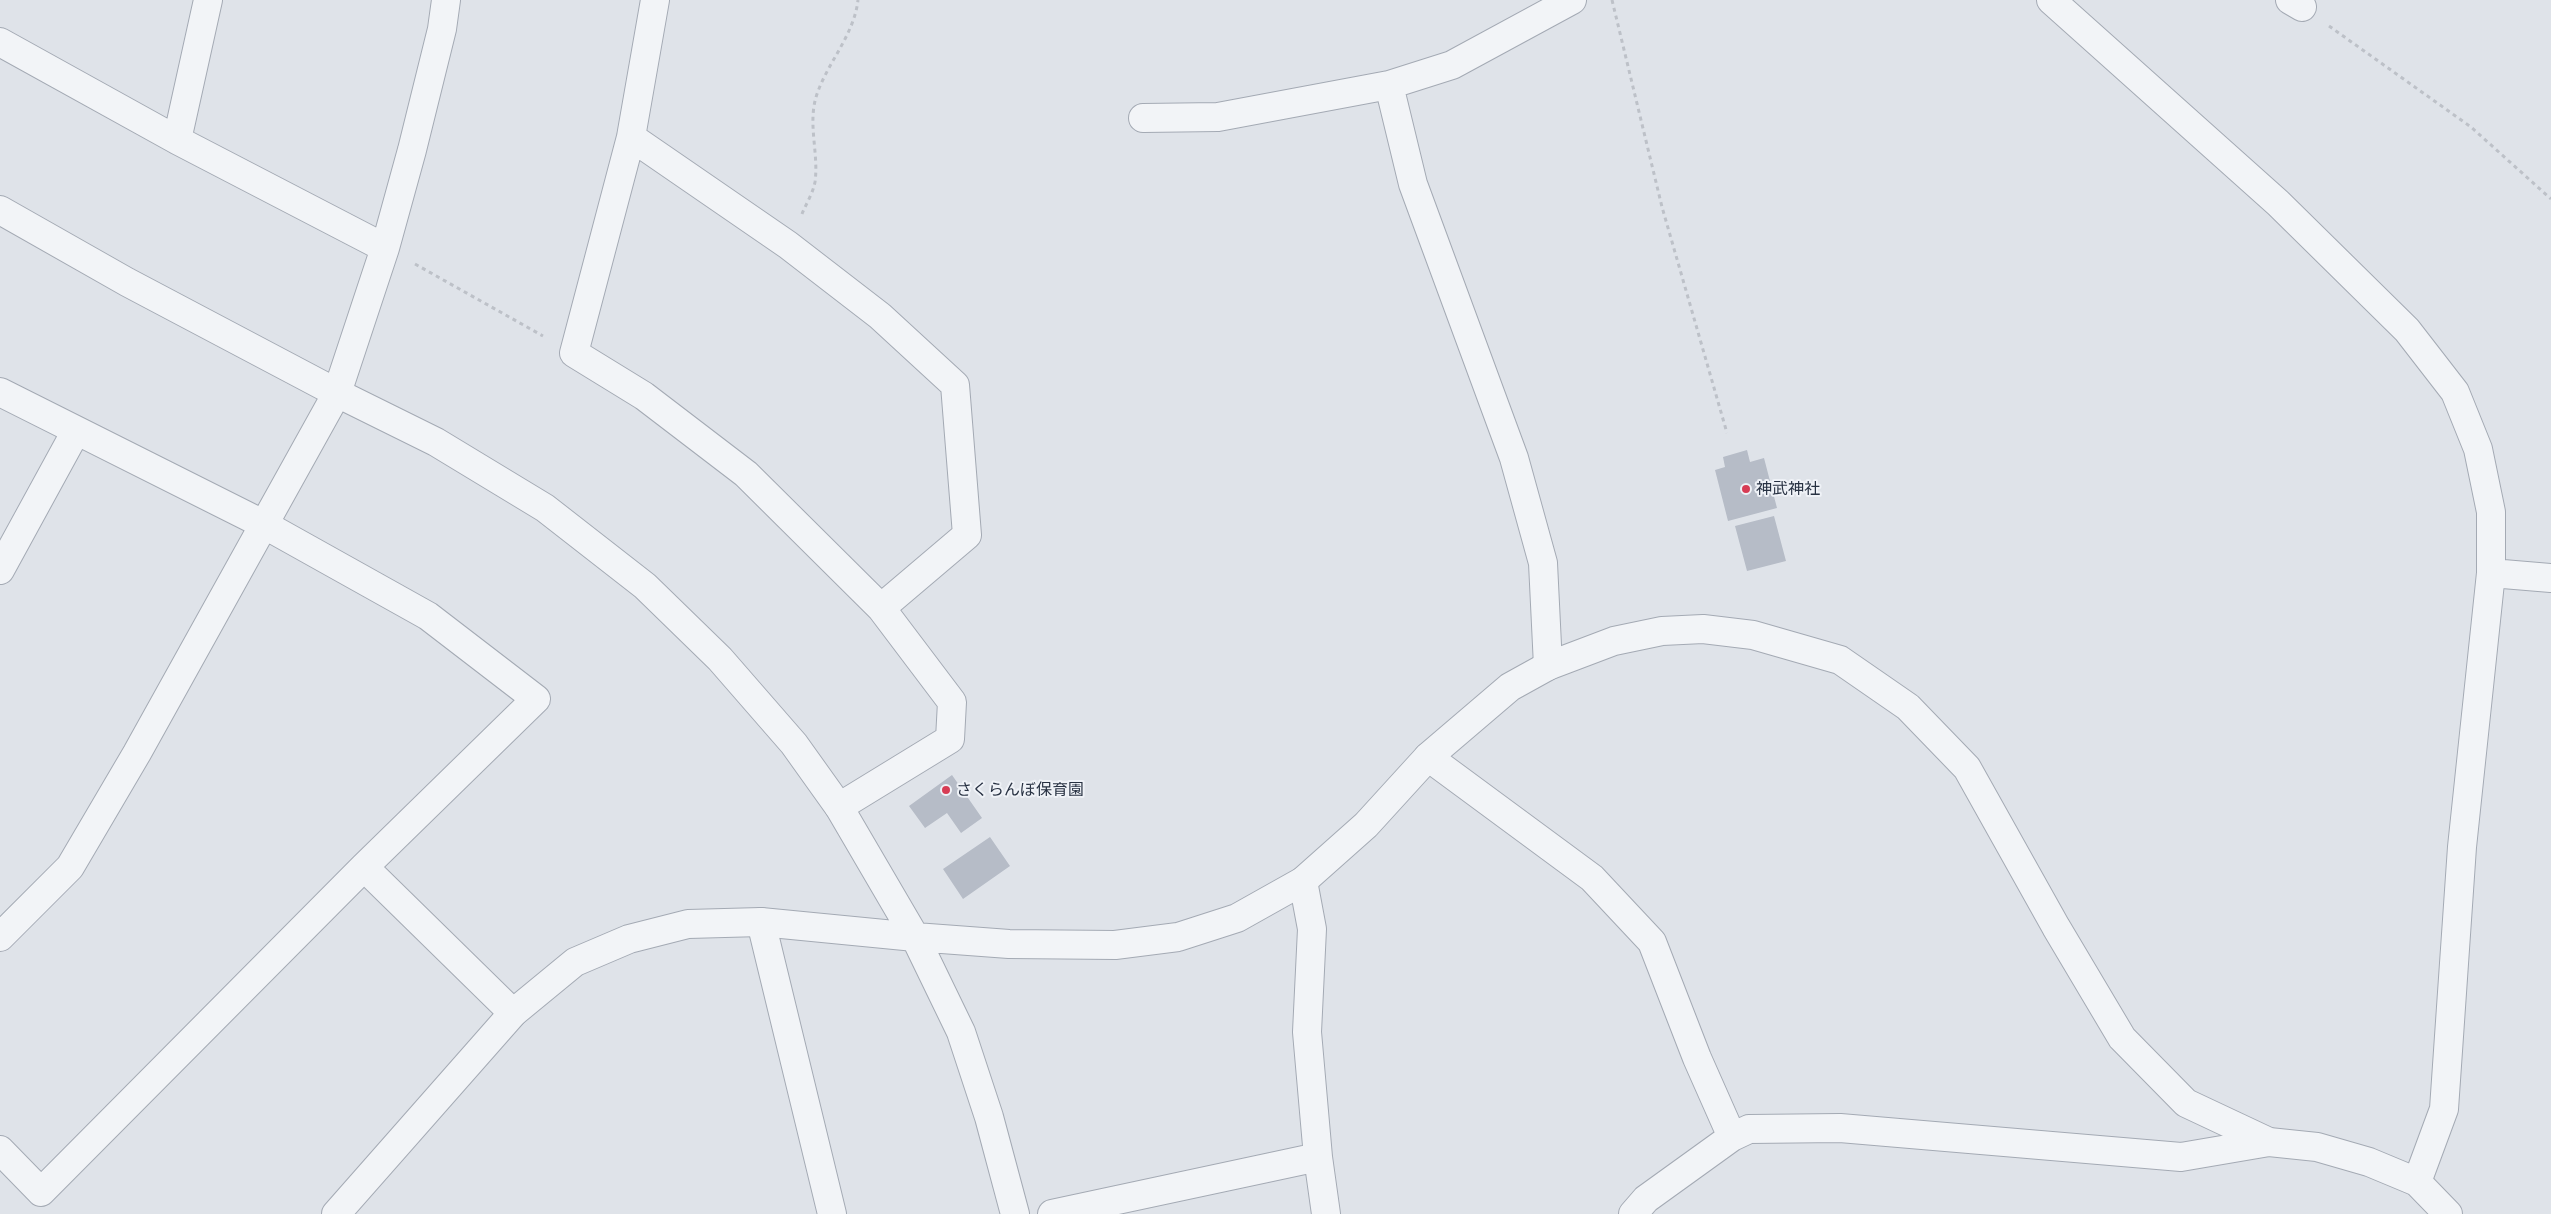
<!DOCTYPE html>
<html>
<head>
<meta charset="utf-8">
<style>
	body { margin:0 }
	canvas { display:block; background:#dfe3e9 }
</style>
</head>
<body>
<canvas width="2551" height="1214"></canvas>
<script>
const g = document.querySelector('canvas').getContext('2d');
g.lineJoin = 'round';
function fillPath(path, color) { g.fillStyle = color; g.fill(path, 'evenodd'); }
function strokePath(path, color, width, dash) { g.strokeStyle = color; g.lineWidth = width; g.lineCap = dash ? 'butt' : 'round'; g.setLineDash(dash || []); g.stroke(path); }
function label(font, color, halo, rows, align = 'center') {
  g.font = font + ' "PT Sans","Noto Sans JP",sans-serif'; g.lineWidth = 4; g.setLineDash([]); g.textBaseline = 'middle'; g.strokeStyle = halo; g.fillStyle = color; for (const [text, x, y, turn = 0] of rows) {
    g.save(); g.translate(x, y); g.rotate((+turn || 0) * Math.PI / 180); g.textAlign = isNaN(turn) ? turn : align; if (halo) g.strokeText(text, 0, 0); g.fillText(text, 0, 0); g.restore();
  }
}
fillPath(new Path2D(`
	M1747,450L1750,462L1764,458L1777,508L1728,521L1715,470L1725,467L1723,457Z
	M1774,516L1786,561L1747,571L1735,526Z
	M952,775L982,818L961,833L947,813L925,828L909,806Z
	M990,837L1010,866L963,899L943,869Z`), '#b6bcc7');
const minor = new Path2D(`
	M655,0L631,137L574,353L644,396L746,474L881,608L952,702L950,739L839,807
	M2051,0L2278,203L2407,330L2455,392L2478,449L2491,512V573L2462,847L2444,1109L2417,1182
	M2290,0L2302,7
	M0,42L177,140L385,248
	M1389,85L1413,184L1514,458L1543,563L1548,666
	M1143,118L1218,117L1389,85L1452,65L1572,0
	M631,137L788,245L880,316L955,385L967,535L881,608
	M177,140L208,0
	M0,392L265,525L428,616L536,699L364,867L41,1192L0,1150
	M0,570L76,431
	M2491,573L2551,578
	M1428,757L1592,878L1652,942L1697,1058L1732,1137
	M364,867L513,1013
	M1303,881L1312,929L1307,1032L1318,1157L1326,1214
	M761,922L832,1214
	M0,937L70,867L137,753L337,393L385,248L412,150L442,29L446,0
	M1052,1214L1318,1157
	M1633,1214L1646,1199L1732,1137L1749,1129L1840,1128L2181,1157L2269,1142`);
const tertiary = new Path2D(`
	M0,210L127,282L337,393L436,442L545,508L645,586L720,659L794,744L839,807L915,937L961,1032L989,1117L1015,1214
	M336,1214L513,1013L575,962L629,939L688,924L761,922L915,937L1009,944L1115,945L1178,937L1237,918L1303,881L1366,825L1428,757L1510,687L1548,666L1614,641L1662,631L1703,629L1753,635L1840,660L1908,707L1967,768L2056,927L2122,1038L2186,1103L2269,1142L2317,1147L2369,1162L2417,1182L2448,1214`);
strokePath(minor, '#a4aab4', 30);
strokePath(tertiary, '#a4aab4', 30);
strokePath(new Path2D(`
	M1612,0L1662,207L1727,433
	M2329,26L2471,127L2551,199
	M802,214C806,204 813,193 815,182C819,153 807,123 817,94C828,62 854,35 858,0
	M415,264L543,336`), '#bdc1c8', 3, [4, 4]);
strokePath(minor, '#f2f4f7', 28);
strokePath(tertiary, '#f2f4f7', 28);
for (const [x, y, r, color] of [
	[1746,489,5,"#d73c54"],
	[946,790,5,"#d73c54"]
]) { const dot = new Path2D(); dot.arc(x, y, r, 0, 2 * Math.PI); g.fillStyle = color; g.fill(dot); strokePath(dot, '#eff2f7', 2); }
label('16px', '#273142', '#eff2f7', [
	["神武神社",1756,489],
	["さくらんぼ保育園",956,790]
], 'left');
</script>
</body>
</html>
